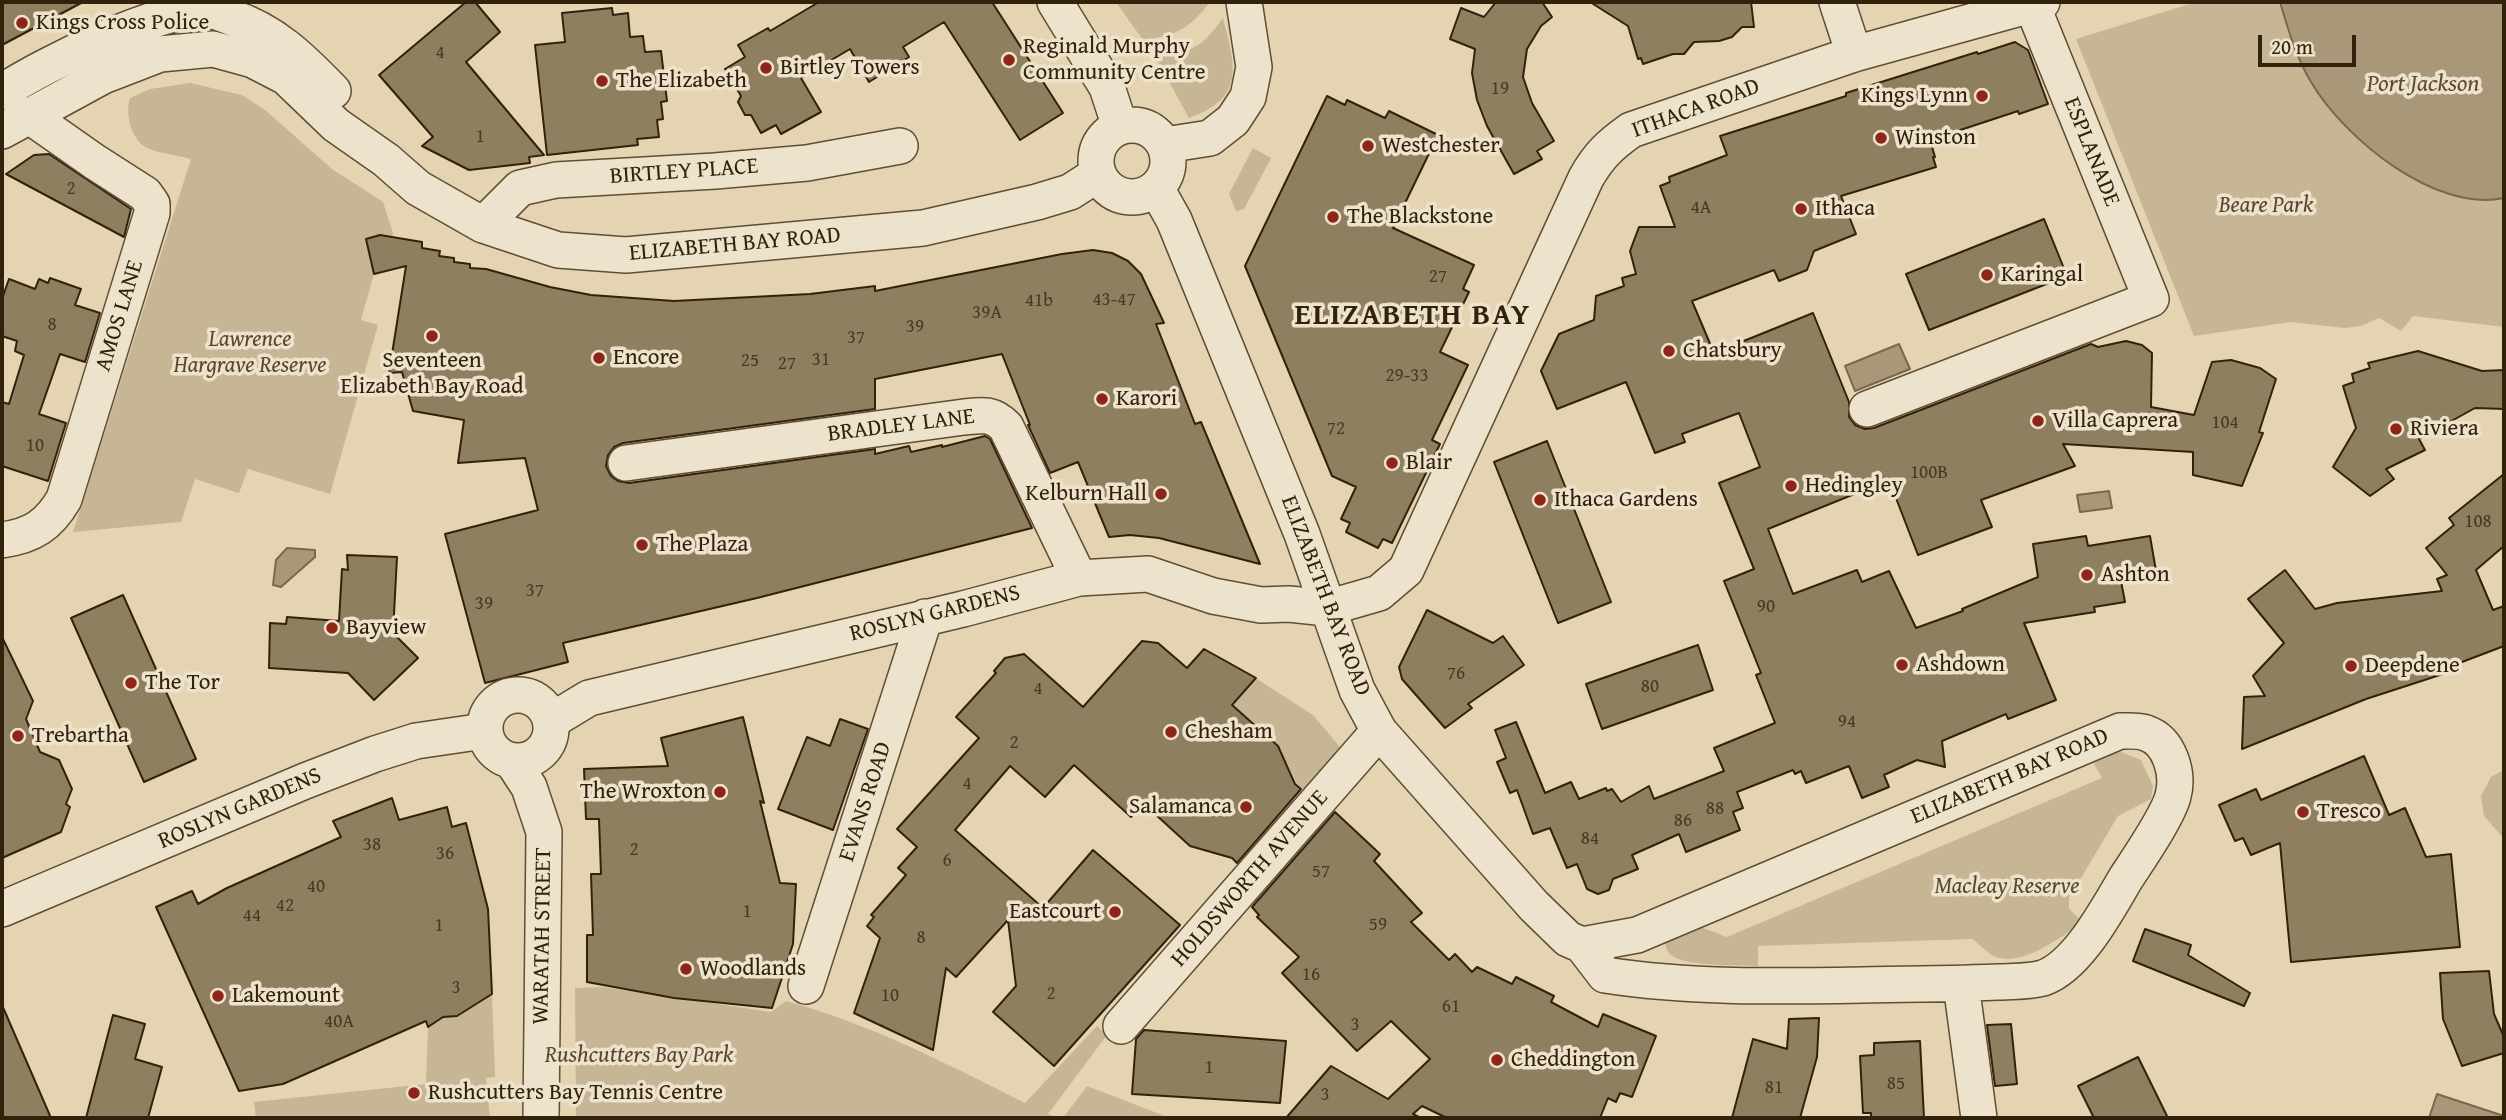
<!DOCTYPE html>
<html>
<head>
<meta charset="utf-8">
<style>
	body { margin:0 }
	#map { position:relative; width:2506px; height:1120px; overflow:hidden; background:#e4d4b1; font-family:"Gentium Book Plus",serif }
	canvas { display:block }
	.frame { position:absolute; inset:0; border:4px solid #33220b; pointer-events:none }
	.scale { position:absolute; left:2258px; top:35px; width:98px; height:32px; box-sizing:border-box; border:4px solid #33220b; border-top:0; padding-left:9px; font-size:21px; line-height:24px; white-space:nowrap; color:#33220b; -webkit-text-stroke:5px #ede3cc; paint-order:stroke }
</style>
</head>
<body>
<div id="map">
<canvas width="2506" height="1120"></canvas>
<div class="frame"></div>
<div class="scale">20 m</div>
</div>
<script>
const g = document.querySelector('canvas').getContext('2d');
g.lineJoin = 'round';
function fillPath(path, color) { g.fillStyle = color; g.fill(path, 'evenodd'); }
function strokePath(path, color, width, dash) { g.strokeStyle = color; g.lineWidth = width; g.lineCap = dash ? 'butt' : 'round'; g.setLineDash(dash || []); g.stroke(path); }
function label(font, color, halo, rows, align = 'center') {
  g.font = font + ' "Gentium Book Plus",serif'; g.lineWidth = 7; g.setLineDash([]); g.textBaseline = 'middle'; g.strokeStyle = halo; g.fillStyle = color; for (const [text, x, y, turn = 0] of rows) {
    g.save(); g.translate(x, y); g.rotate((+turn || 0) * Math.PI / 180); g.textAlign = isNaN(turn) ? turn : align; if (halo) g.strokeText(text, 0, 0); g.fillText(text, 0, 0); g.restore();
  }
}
fillPath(new Path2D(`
	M1116,2H1210C1190,28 1176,36 1143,40Z
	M2196,2H2280C2288,29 2296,57 2311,82C2343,137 2437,213 2504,198V327L2413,316L2401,331L2379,318L2361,326L2345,328L2291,322L2194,336L2076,39Z
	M1223,18C1235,66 1246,98 1189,118L1156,58C1192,51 1201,49 1223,18Z
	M190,83L242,95L265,110L332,169L383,202L393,233L388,270L374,274L361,320L378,325L330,494L248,469L239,493L195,479L181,522L73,532L191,159C178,155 160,154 147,148C131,140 125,114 130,98L150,89Z
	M1253,148L1271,158L1244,209L1236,211L1229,194Z
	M1257,679L1313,715L1345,753L1309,795L1297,784L1279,746L1262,730L1172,829L1144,803Z
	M2121,752L2141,760L2153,786L2151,799L2118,816L2069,898V909L2083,922C2063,936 2024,965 1999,958C1989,956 1981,945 1972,939L1758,946V966C1739,965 1683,967 1670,954C1666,950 1665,945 1665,939L1693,924L1727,937L2102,778L2092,760L2108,754Z
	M2504,770V839L2484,816L2481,796L2491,777Z
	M603,987L771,1012L786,1001C871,1024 947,1064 1025,1103L1097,1026L1107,1035L1048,1114L1058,1118H576L575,988Z
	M492,994L495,1077L486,1078L490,1118H256L254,1102L426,1084L428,1027L443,1017L458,1016Z
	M1087,1086L1170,1118H1063Z`), '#c6b695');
const water = new Path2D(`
	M2280,2H2504V198C2435,213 2344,138 2311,82C2296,57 2288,29 2280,2Z
	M1899,344L1910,369L1855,391L1845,366Z
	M2109,491L2112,508L2080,512L2077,495Z
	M287,548L315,550V557L281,587L273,585L276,560Z
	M2437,1094L2504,1116V1118H2429Z`);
fillPath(water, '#a89779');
strokePath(water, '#79684d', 2);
const building = new Path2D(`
	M2,2H83L2,45Z
	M466,2H475L500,32L466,62L544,155L529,157L530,163L469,170L422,146L433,137L379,75Z
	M819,2H992L1063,113L1020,140L944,22L903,47L909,57L869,82L850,49L801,78L821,112L781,134L776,125L761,133L751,115H745L738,102L741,96L725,69L745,57L738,45L768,28L770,31Z
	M1496,2H1542L1552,17L1541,26L1527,49L1523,77L1532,103L1554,141L1537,151L1542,159L1514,174L1487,126L1477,100L1472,73L1475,49L1450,39L1461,8L1484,17Z
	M1590,2H1751L1754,27H1742L1732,37L1719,41L1694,42L1684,54H1673L1643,64L1641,58L1638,59L1628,26Z
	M612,8L613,15L628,13L630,37L643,36L645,52L661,51L667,101L661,102L663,119L657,120L659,137L637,139L638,145L547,155L535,45L565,42L562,13Z
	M2015,42L2028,50L2048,104L2019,114L2018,111L1930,140L1935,157H1933L1936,167L1841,196L1856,234L1814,251L1807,270L1779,281L1774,270L1692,301L1714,353L1813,313L1849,402V417L1855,425L1865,429L1874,428L2091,344L2098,347L2126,341L2142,345L2152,353L2151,407L2194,415L2212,362L2231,360L2260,368L2276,379L2259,432L2263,433L2242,486L2193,475V452L2063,444L2075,466L1981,500L1992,527L1918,555L1889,480L1768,529L1793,594L1857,570L1862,582L1889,571L1916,628L1963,611L1962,609L2038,577L2033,544L2086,536L2088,546L2150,536L2156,571L2120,576L2125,602L2094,607L2095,612L2024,623L2056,700L2008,719L2006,714L1942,741L1945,767L1917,760L1884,775L1889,787L1862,798L1849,766L1806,783L1801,771L1795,774L1793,770L1737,792L1743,808L1733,812L1740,830L1686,852L1679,834L1632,855L1638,869L1613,879L1609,890L1598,894L1587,889L1577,864L1567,868L1550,828L1533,834L1517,790L1510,793L1497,762L1506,758L1495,730L1516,722L1545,793L1571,782L1579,799L1606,788L1607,791L1612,789L1621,802L1649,786L1654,799L1724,771L1714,748L1775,723L1756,675L1761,673L1724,581L1754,569L1719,483L1760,467L1739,413L1682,434L1685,442L1655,453L1626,382L1557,409L1541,371L1559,334L1594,320L1596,296L1624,286L1622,278L1636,274L1630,251L1639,227H1675L1660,186L1670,182L1669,177L1727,155L1720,136L1846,96V93L1977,52L1978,54Z
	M1327,96L1345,105L1347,100L1385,118L1389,111L1438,135L1393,228L1474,265L1463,289L1469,292L1440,352L1468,365L1432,440L1440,444L1392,543L1383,539L1378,548L1346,532L1350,523L1341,519L1356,487L1332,476L1245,266Z
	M49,154L131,209L124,237L6,174L34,155Z
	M2044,219L2067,276L1929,330L1906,274Z
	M380,235L422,242V248L440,251L439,256L454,258V262L470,264V268L486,269L550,287L591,295L674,301L810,294L875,286V291L1062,254L1093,250L1112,253L1128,261L1141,274L1164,323L1156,324L1195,424L1201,422L1260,564L1159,538L1130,535L1109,537L1078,462L1050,473L1028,425H1030L1002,354L875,379V409L623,443L614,447L608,455L606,466L611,476L618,481L629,483L875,449V454L909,446L911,452L942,445V447L985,436L990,439L1032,528L757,598L563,643L568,662L485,683L445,534L538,510L525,458L458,463L464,420L413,411L402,372L389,373L406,266L374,274L366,239Z
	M50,278L81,289L75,305L100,313L85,362L60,354L39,414L66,423L48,481L2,466V402L9,404L24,355L15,351L17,341L2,336V299L9,279L35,289L39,279L48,283Z
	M2418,351L2482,371L2504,370V409L2475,408L2419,439L2425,450L2386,469L2394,479L2370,496L2333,467L2356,428L2343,386L2354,382L2352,374L2370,368L2368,363Z
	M1547,441L1611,602L1558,623L1494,462Z
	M2504,474V546L2476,570L2493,610L2504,606V646L2441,670L2443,674L2366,699L2242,749L2244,697L2265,696L2253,676L2284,643L2248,599L2285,570L2315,609L2337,603L2442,591L2437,579L2447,575L2426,548L2454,525L2449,518Z
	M347,555L397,557L393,633L418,658L374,700L348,673L269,668L270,623L286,624L287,617L339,621L342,569L348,570Z
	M123,595L196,759L144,782L71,618Z
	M1427,610L1493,643L1503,636L1524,665L1468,704L1472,708L1445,728L1402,679L1399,667Z
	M2,637L33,701L26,719L40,752L59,760L72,789L66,804L70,807L61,832L2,858Z
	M1142,641L1158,643L1187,668L1204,649L1256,678L1232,705L1278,746L1295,784L1301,789L1237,863L1232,858L1190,846L1143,803L1131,817L1074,765L1045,797L1010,766L955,830L1043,908L1093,850L1180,925L1054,1066L993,1012L1016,986L1008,920L956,977L946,968L933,1050L854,1013L880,938L867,926L874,917L871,915L906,875L898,868L917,847L897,829L979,738L956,717L996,673L994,671L1005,658L1024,654L1083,707Z
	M1698,645L1713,690L1602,729L1586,684Z
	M743,717L764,803L760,801L780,883L796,884L793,944L772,1008L674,998L587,982V935H593L591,874H601L599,819H586L584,769L668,766L661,738Z
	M840,719L868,729L833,830L778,809L807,737L830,746Z
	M2364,756L2389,815L2405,808L2426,857L2451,854L2460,947L2291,962L2280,843L2251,855L2243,838L2235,841L2219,805L2256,789L2261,800Z
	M392,798L399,820L447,807L452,827L466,823L488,909L492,994L457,1016L443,1017L428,1027L426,1021L283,1084L239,1091L156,907L192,891L198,904L227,888L341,837L333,821Z
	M1335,812L1380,854L1374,861L1422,913L1411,922L1449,960L1455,954L1472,972L1477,967L1512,984L1516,977L1554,996L1551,1002L1598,1027L1603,1014L1656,1036L1632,1097L1620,1093L1616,1102L1608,1098L1600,1118H1447L1422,1106L1413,1114L1421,1118H1286L1331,1066L1388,1099L1430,1059L1391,1021L1357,1051L1282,973L1299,957L1257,917L1259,915L1252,907Z
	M2145,929L2191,945L2188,955L2250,993L2244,1006L2133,961Z
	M2489,971L2494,1014L2504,1037V1053L2462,1066L2443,1019L2440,973Z
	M2,1005L51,1118H2Z
	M113,1015L145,1024L135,1059L162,1067L148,1118H86Z
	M1819,1018L1817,1057L1800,1118H1732L1753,1039L1787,1049L1789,1019Z
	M2011,1024L2017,1084L1995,1086L1987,1025Z
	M1144,1030L1286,1041L1280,1103L1132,1094L1136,1039Z
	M1920,1041L1924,1118H1871V1113H1863L1860,1056L1874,1055V1043Z
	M2138,1057L2168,1118H2094L2078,1086Z`);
fillPath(building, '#8f7f61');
strokePath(building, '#33220b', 2);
const minor = new Path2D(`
	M1055,2L1107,87L1120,127
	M1837,2L1854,54
	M2,92C41,66 165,4 210,10C216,11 224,15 230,17C273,30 302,59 333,91
	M1096 161a36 36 0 1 1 72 0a36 36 0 1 1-72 0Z
	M2,131L103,76L160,54L213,49L253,60L286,77L336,125L386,160L418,188L483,225L558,250L626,255L923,228L1037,202L1070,192L1098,174
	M1165,145L1210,138L1233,120L1248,97L1254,67L1244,2
	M1156,188L1174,220L1302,534L1357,690L1379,731L1534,906L1568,939L1582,945L1605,975C1709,991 1816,985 1921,984C1948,984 1974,983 2001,982C2014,981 2029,982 2043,978C2078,966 2108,908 2126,878C2139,858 2168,816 2173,796C2179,774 2170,741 2146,733C2138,730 2129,731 2120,731L1637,935L1582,945
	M483,225L520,188L556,180L715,171L807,163L900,146
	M1867,409L2151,299L2032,5
	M626,463L964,417C983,415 992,413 1006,427L1079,578
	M2,540C32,536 49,525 64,499L152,213V204L145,194L95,162L28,115
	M485 728a33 33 0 1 1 66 0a33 33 0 1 1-66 0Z
	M551,721L589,698L963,609L1079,578L1148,574L1213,596L1261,605L1289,604L1327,608L1379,593L1406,570L1586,178C1599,155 1610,145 1631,130L1854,54L2042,2
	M512,761L529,787L544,832L541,1118
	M2,909L305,781L375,754L416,741L484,731
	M1961,984L1979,1118
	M806,986L925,617
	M1121,1026L1379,731`);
strokePath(minor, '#5f4e34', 38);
strokePath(minor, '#ede3cc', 35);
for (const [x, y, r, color] of [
	[22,23,7,"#8f2418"],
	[1009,60,7,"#8f2418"],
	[766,68,7,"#8f2418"],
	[602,81,7,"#8f2418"],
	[1982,96,7,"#8f2418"],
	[1881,138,7,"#8f2418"],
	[1368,146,7,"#8f2418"],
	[1801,209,7,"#8f2418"],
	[1333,217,7,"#8f2418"],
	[1987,275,7,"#8f2418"],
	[432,336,7,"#8f2418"],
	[1669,351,7,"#8f2418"],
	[599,358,7,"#8f2418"],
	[1102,399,7,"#8f2418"],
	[2038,421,7,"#8f2418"],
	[2396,429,7,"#8f2418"],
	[1392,463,7,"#8f2418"],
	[1791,486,7,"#8f2418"],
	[1161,494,7,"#8f2418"],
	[1540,500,7,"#8f2418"],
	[642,545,7,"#8f2418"],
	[2087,575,7,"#8f2418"],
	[332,628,7,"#8f2418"],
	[1902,665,7,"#8f2418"],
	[2351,666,7,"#8f2418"],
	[131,683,7,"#8f2418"],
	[1171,732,7,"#8f2418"],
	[18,736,7,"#8f2418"],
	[720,792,7,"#8f2418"],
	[1246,807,7,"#8f2418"],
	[2303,812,7,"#8f2418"],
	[1115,912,7,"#8f2418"],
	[686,969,7,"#8f2418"],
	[218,996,7,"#8f2418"],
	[1497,1060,7,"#8f2418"],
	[414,1093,7,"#8f2418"]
]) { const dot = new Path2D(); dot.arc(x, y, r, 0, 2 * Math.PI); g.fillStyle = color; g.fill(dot); strokePath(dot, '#ede3cc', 2.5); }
label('19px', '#4a3920', null, [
	["4",440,53],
	["19",1500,89],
	["1",480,137],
	["2",71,189],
	["4A",1701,208],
	["27",1438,277],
	["43-47",1114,300],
	["41b",1039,301],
	["39A",987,313],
	["8",52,325],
	["39",915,327],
	["37",856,338],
	["31",821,360],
	["25",750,361],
	["27",787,364],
	["29-33",1407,376],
	["104",2225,423],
	["72",1336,429],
	["10",35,446],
	["100B",1929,473],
	["108",2478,522],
	["37",535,591],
	["39",484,604],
	["90",1766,607],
	["76",1456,674],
	["80",1650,687],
	["4",1038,689],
	["94",1847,722],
	["2",1014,743],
	["4",967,784],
	["88",1715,809],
	["86",1683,821],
	["84",1590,839],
	["38",372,845],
	["2",634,850],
	["36",445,854],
	["6",947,861],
	["57",1321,872],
	["40",316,887],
	["42",285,906],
	["1",747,912],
	["44",252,916],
	["59",1378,925],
	["1",439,926],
	["8",921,938],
	["16",1311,975],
	["3",456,988],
	["2",1051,994],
	["10",890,996],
	["61",1451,1007],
	["40A",339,1022],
	["3",1355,1025],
	["1",1209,1068],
	["85",1896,1084],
	["81",1774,1088],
	["3",1325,1095]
]);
label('23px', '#33220b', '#ede3cc', [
	["Kings Cross Police",36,23],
	["Reginald Murphy",1023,47],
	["Community Centre",1023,73],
	["Birtley Towers",780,68],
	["The Elizabeth",616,81],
	["Kings Lynn",1968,96,"right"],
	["Winston",1895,138],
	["Westchester",1382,146],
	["Ithaca",1815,209],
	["The Blackstone",1347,217],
	["Karingal",2001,275],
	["Chatsbury",1683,351],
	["Encore",613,358],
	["Seventeen",432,361,"center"],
	["Elizabeth Bay Road",432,387,"center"],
	["Karori",1116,399],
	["Villa Caprera",2052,421],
	["Riviera",2410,429],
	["Blair",1406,463],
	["Hedingley",1805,486],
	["Kelburn Hall",1147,494,"right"],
	["Ithaca Gardens",1554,500],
	["The Plaza",656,545],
	["Ashton",2101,575],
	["Bayview",346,628],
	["Ashdown",1916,665],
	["Deepdene",2365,666],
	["The Tor",145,683],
	["Chesham",1185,732],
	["Trebartha",32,736],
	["The Wroxton",706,792,"right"],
	["Salamanca",1232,807,"right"],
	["Tresco",2317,812],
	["Eastcourt",1101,912,"right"],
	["Woodlands",700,969],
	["Lakemount",232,996],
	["Cheddington",1511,1060],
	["Rushcutters Bay Tennis Centre",428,1093]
], 'left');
label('23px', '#33220b', '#ede3cc', [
	["ITHACA ROAD",1696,109,-20],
	["ESPLANADE",2091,152,68],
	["BIRTLEY PLACE",684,172,-4],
	["ELIZABETH BAY ROAD",735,245,-5],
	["AMOS LANE",120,316,-73],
	["BRADLEY LANE",901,426,-7],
	["ELIZABETH BAY ROAD",1325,596,69],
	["ROSLYN GARDENS",935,614,-14],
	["ELIZABETH BAY ROAD",2010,777,-23],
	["EVANS ROAD",866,802,-72],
	["ROSLYN GARDENS",240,809,-23],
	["HOLDSWORTH AVENUE",1250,879,-49],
	["WARATAH STREET",543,936,-89]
]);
label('italic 23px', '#58472e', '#ede3cc', [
	["Beare Park",2266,206],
	["Lawrence",250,340],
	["Hargrave Reserve",250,366],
	["Macleay Reserve",2007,887],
	["Rushcutters Bay Park",639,1056]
]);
label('italic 24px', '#5c4b32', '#ede3cc', [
	["Port Jackson",2423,85]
]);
g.letterSpacing = '2px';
label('bold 30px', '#33220b', '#ede3cc', [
	["ELIZABETH BAY",1413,316]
]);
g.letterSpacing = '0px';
</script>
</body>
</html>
